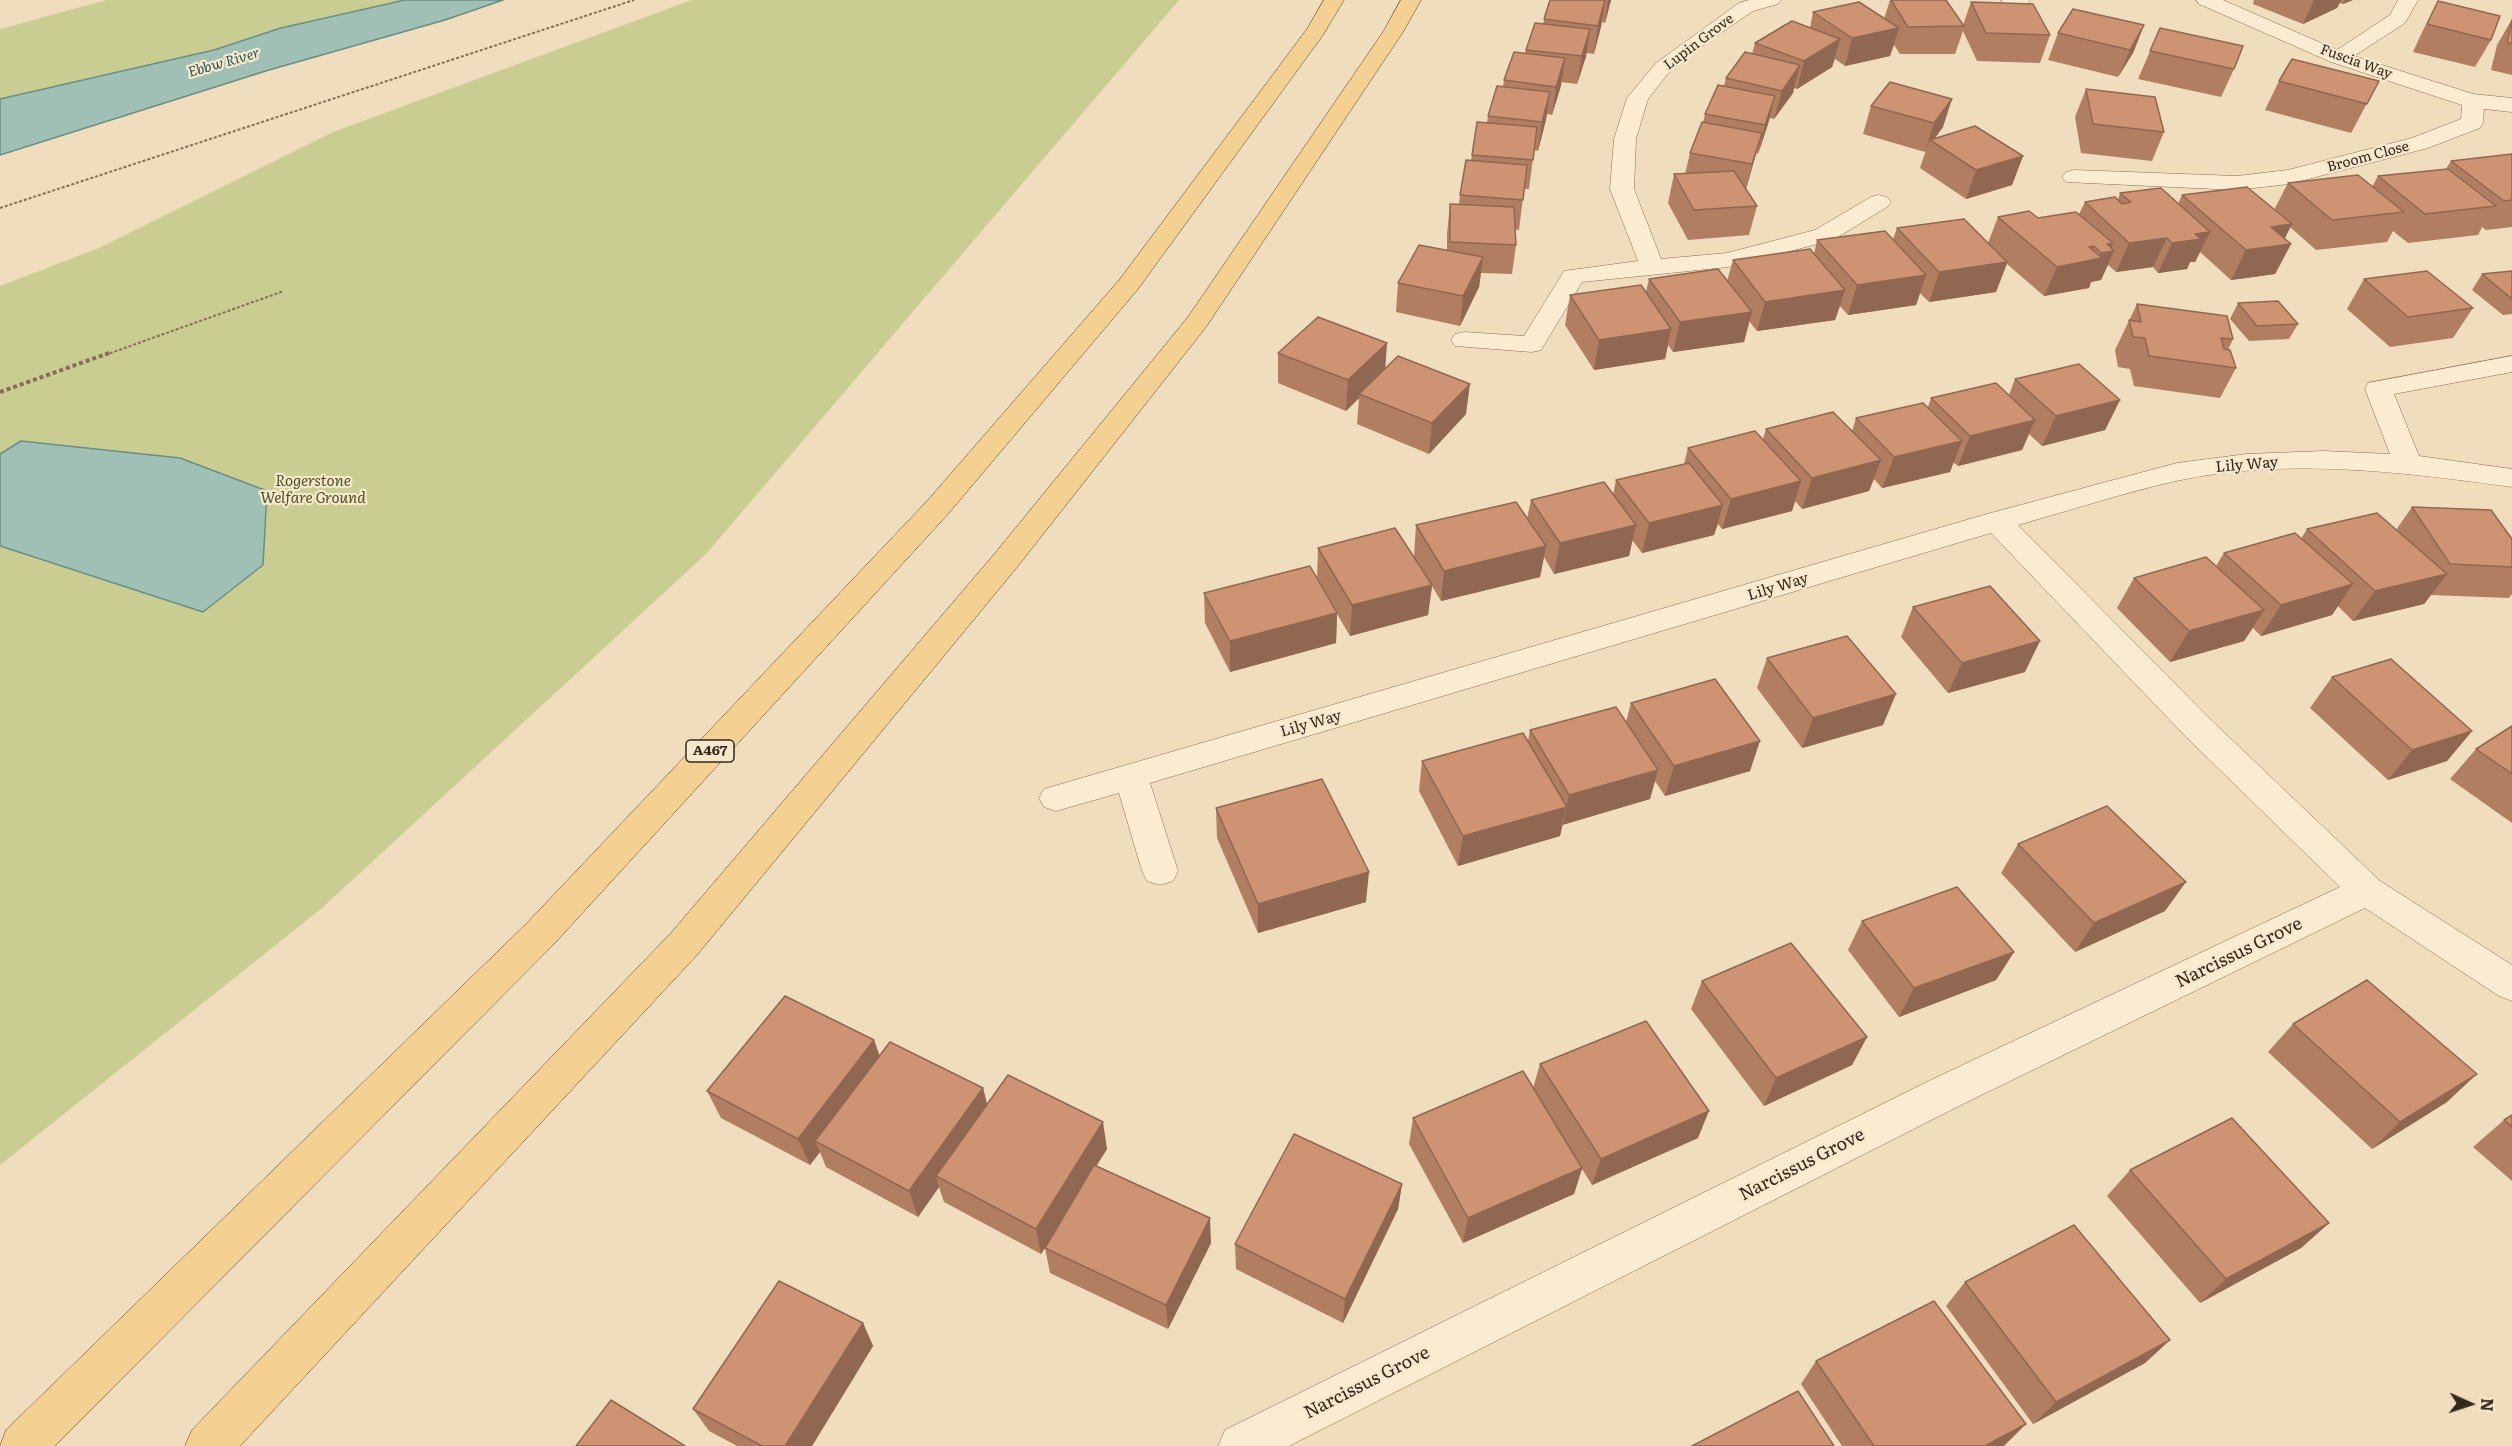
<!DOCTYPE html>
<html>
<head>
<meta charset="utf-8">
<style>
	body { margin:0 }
	#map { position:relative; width:2512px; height:1446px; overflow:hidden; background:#efddbd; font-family:Literata,serif }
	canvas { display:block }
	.north { position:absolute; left:2440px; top:1374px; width:60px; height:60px; -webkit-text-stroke:4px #f6e8cd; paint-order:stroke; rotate:93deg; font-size:16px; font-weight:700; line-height:24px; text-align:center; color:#36271b }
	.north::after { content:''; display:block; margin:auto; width:21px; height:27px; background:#36271b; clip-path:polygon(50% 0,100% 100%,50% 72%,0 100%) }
</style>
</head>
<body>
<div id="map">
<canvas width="2512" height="1446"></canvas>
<div class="north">N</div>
</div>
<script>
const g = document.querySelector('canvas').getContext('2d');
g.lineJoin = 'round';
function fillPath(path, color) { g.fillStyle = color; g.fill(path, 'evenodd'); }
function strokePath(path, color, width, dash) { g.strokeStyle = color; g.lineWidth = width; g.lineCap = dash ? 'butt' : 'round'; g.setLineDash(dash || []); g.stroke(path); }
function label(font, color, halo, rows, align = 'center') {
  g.font = font + ' Literata,serif'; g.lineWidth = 4.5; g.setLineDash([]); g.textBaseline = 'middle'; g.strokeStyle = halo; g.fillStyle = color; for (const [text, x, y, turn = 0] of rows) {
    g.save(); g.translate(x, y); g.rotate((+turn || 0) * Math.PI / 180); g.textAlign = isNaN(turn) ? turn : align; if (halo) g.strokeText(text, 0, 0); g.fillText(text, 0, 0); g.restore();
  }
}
fillPath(new Path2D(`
	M107,0H405L403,2L281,28L214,50L0,99V29Z
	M692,0H1179L706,554L322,908L0,1165V286L99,248L333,132Z`), '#c9cd91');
const water = new Path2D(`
	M405,0H503L445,20L269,70L0,155V99L214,50L281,28Z
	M21,441L180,458L267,491L263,565L203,612L0,546V454Z`);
fillPath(water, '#a1c0b5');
strokePath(water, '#698e82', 1.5);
const minor = new Path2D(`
	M1749,0H1781L1778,4L1753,11L1706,43L1670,71L1648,99L1636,139L1634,189L1661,259L1727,253L1815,230L1871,197L1879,195L1887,197L1891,202L1887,207L1833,240L1728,267L1582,282L1541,350L1532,352L1455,346L1451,340L1455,334L1464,332L1524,336L1564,271L1638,261L1610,189L1614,139L1627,98L1656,63L1739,3Z
	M2001,0H2030L2027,4H2004Z
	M2196,0H2223L2337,50L2390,15L2398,0H2418L2405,23L2354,56L2473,94L2512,98V112L2484,109L2483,123L2480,128L2428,148L2289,184L2237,190L2066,182L2062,177L2066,172L2074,170L2237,176L2288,170L2412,138L2461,119L2462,105L2331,62L2199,4Z
	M2512,356V372L2394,394L2419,456L2512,469V487C2404,472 2284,457 2176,481C2123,493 2071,510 2018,525L2210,719L2380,881L2512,965V1001L2499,996L2365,908L1961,1105L1289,1446H1218L1225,1430L1933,1079L2340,887L2186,737L1991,533L1150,783L1178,871L1173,881L1160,885L1147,881L1142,871L1119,793L1056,811L1044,807L1039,798L1044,789L1987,514L2177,463L2247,454L2323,451L2390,454L2365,389L2368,383Z`);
const major = new Path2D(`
	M1324,0H1344L1323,35L1138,289L948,514L553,945L55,1446H0L6,1430L527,923L928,500L1120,279L1307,29Z
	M1401,0H1421L1403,32L1206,327L1018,566L697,955L240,1446H185L192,1430L671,933L996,552L1188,317L1383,32Z`);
strokePath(minor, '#876d56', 1);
strokePath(major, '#543c2b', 1);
strokePath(new Path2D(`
	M0,208L634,0
	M105,355L284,291`), '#876d56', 2, [3, 2]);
strokePath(new Path2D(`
	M0,392L109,353`), '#876d56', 4, [4, 3]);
fillPath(minor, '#faebd1');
fillPath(major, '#f4d093');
fillPath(new Path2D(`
	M1550,0H1611L1605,23L1602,22L1594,54L1586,53L1577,84L1561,82L1552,115L1547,114L1538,151L1534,150L1529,189H1524L1519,230L1515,229L1516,245L1512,274L1481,273L1479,287L1460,326L1396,312L1398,283L1447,250V234L1450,204L1459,205L1460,195L1471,160L1472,155L1487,123L1488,116L1503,86L1504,80L1525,53L1526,50L1543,24Z
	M1890,0H1946L1963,25L1971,2L2050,35L2040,63L1977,61L1963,31L1955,54H1900L1894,45L1890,56L1845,66L1835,59L1832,67L1797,89L1794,88L1793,93L1774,119L1770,118L1758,154L1756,153L1746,189L1757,206L1749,235L1688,240L1668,203L1674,174H1685L1690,153L1703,123L1705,114L1724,86L1726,78L1752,54L1755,43L1810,28L1813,12L1884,19Z
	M2254,0H2353L2343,4L2340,3L2337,8L2303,24L2253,4Z
	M2438,1L2491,40L2475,67L2413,52L2424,28Z
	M2512,19V75L2491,70L2497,45Z
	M2144,25L2133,53L2118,77L2048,60L2058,33Z
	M2160,28L2234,69L2221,97L2138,79Z
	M2279,81H2379L2351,133L2265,110Z
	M1890,82L1943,127L1935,138L2023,156L2012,185L1966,199L1920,168L1926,150L1925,152L1863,134L1871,106Z
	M2086,89L2164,132L2152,161L2081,153L2075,117Z
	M2512,154V227L2486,230L2482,227L2478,235L2408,243L2393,231L2387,242L2316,250L2290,227L2284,239L2291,244L2275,274L2231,280L2200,252L2195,262H2190L2187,269L2158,273L2153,267L2116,272L2108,265L2101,280L2091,282L2089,288L2044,296L2007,264L1996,292L1929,302L1920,293L1916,305L1848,315L1840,306L1835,320L1757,331L1749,321L1744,342L1673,352L1668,345L1665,359L1594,370L1565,325L1570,295L1646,292L1649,279L1727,281L1733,260L1814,254L1817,240L1893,239L1897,228L1988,243L1998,217L2038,218L2079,214L2085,202L2118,200L2120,193L2178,204L2182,195L2274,210L2288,183L2372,187L2378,176L2446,169L2451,161Z
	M2512,271V314L2503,315L2472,290L2482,274Z
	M2364,279L2473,308L2453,338L2390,347L2347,309Z
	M2238,303L2298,324L2289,339L2249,341L2230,319Z
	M2137,304L2233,339L2228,350L2236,368L2220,398L2134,386L2130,369L2118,367L2115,350Z
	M1278,353L1385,369L1466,414L1429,454L1357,424L1359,398L1346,411L1278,383Z
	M2015,379L2120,400L2105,430L2042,446L2029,434L2022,450L1958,466L1953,462L1950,472L1882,488L1874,479L1869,491L1802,509L1795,501L1792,511L1722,529L1718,524L1714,535L1642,553L1632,540L1629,556L1554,574L1544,557L1540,577L1441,601L1432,586L1428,615L1350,636L1337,614L1336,643L1230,672L1205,623L1204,593L1317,578L1318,548L1414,556L1416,525L1527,519L1531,500L1613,495L1616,480L1684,464L1688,448L1763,439L1766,429L1852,431L1856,418L1928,407L1931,398L2009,395Z
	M2412,507L2512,539V594L2509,598L2431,595L2424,604L2353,621L2338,606L2332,615L2261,636L2253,628L2244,641L2170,662L2117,608L2134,578L2216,566L2224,553L2301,539L2307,529L2396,530Z
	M1913,607L2025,672L1948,693L1901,637Z
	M1767,658L1883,725L1802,748L1757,688Z
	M2332,677L2472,731L2447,761L2388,780L2310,708Z
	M1631,703L1750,771L1665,796L1655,781L1650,799L1562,825L1560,836L1458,866L1419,791L1422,761L1528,741L1530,730L1626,722Z
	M2512,726V823L2450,779L2476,749Z
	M1216,808L1366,902L1258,933L1217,838Z
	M2018,844L2165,911L2075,952L2001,873Z
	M1862,921L2014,952L1996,980L1899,1017L1848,950Z
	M1702,981L1867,1037L1852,1065L1764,1106L1691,1009Z
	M2293,1024L2447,1102L2372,1149L2268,1052Z
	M874,1040L880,1056L983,1088L987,1104L1107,1149L1096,1166L1211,1243L1168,1329L1050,1273L1045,1248L1041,1254L944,1202L939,1187L918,1217L826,1167L820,1152L810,1165L721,1118L707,1091Z
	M1540,1064L1698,1138L1592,1185L1582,1169L1574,1194L1463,1243L1409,1144L1413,1118L1533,1088Z
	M2512,1115V1181L2473,1147L2504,1120Z
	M2130,1170L2329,1223L2301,1248L2200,1303L2107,1196Z
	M1402,1184L1398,1209L1343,1323L1236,1269L1235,1244Z
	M1965,1282L2170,1340L2145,1363L2033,1424L1946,1306Z
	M863,1323L873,1346L812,1446H737L709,1431L693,1409Z
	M1816,1361L2004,1446H1842L1801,1384Z`), '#b17e62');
fillPath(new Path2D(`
	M1605,0L1601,27L1594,54L1598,26Z
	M1608,0H1611L1605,23Z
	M2314,0H2341L2337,8L2303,24Z
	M2345,0H2353L2343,4Z
	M2144,25L2133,53L2118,77L2130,50Z
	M1899,28L1890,56L1845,66L1852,38Z
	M1590,29L1586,57L1577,84L1582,56Z
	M1840,39L1832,67L1797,89L1804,61Z
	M1565,58L1561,86L1552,115L1556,87Z
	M1800,65L1793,93L1774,119L1782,91Z
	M1550,92L1546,120L1538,151L1542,122Z
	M1775,96L1768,124L1758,154L1765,125Z
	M1952,99L1943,127L1932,142L1930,140L1925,152L1934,123Z
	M1762,133L1754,161L1745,193L1752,164Z
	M2023,156L2012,185L1966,199L1976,170Z
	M2292,224L2281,246L2291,244L2275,274L2231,280L2246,250L2271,227Z
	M2210,232L2195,262H2190L2187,269L2158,273L2172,243L2195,234Z
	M2167,238L2153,267L2116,272L2129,243Z
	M2113,243L2110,252L2114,251L2101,280L2091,282L2089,288L2044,296L2057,267L2089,247L2094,246L2087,261L2098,259L2101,253L2107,244Z
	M1483,257L1479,287L1460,326L1463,296Z
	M2007,262L1996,292L1929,302L1939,272Z
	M1926,275L1916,305L1848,315L1857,285Z
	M1845,290L1835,320L1757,331L1765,302Z
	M1752,312L1744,342L1673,352L1680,322Z
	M1671,329L1665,359L1594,370L1599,340Z
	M1387,343L1385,373L1359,394V398L1346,411L1348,380Z
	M1470,384L1466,414L1429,454L1432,423Z
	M2120,400L2105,430L2042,446L2056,416Z
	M2035,420L2022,450L1958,466L1970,436Z
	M1962,441L1950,472L1882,488L1894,457Z
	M1881,460L1869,491L1802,509L1812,478Z
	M1801,481L1792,511L1722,529L1731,499Z
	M1723,505L1714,535L1642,553L1649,523Z
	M1636,525L1629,556L1554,574L1560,543Z
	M1546,546L1540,577L1441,601L1444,571Z
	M2447,574L2424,604L2353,621L2375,591Z
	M2353,584L2332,615L2261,636L2281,605Z
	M1432,585L1428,615L1350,636L1352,605Z
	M2264,610L2244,641L2170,662L2189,631Z
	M1337,613L1336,643L1230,672V641Z
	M2040,641L2025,672L1948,693L1962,663Z
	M1896,694L1883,725L1802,748L1813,718Z
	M2472,731L2447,761L2388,780L2412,750Z
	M1760,741L1750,771L1665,796L1674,766Z
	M1658,770L1650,799L1562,825L1569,795Z
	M1567,807L1560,836L1458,866L1463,836Z
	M1369,872L1366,902L1258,933V904Z
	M2186,882L2165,911L2075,952L2094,923Z
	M2014,952L1996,980L1899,1017L1914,988Z
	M1867,1037L1852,1065L1764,1106L1776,1078Z
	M874,1040L883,1068L815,1141L820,1152L810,1165L798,1139Z
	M2477,1074L2447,1102L2372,1149L2400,1122Z
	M983,1088L990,1116L936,1176L939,1187L918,1217L909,1191Z
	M1709,1111L1698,1138L1592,1185L1601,1159Z
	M1103,1122L1107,1149L1041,1254L1036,1229Z
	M1582,1168L1574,1194L1463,1243L1468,1218Z
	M1402,1184L1398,1209L1343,1323L1345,1299Z
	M1210,1218L1211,1243L1168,1329L1166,1305Z
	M2329,1223L2301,1248L2200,1303L2226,1279Z
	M863,1323L873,1346L812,1446H785Z
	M2170,1340L2145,1363L2033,1424L2056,1402Z
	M2026,1424L2004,1446H1985Z`), '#906750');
const building = new Path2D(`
	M1550,0H1605L1598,26L1544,19Z
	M1891,0H1946L1964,26L1908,27Z
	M2438,1L2500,16L2491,40L2427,24Z
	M1859,2L1899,28L1852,38L1813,12Z
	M1971,2L2033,4L2050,35L1986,33Z
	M2073,9L2144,25L2130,50L2058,33Z
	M2512,20V44L2507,42Z
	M1792,21L1840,39L1804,61L1755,43Z
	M1535,23L1590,29L1582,56L1526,50Z
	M2160,28L2243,46L2234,69L2150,51Z
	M1514,52L1565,58L1556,87L1504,80Z
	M1745,52L1800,65L1782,91L1726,78Z
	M2292,59L2379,81L2367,104L2279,81Z
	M1890,82L1952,99L1934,123L1871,106Z
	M1718,85L1775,96L1765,125L1705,114Z
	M1497,86L1550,92L1542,122L1488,116Z
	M2086,89L2155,97L2164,132L2093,124Z
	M1477,122L1537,127L1533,160L1472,155Z
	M1702,122L1762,133L1752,164L1690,153Z
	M1975,126L2023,156L1976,170L1930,140Z
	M2512,154V200L2504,201L2451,161Z
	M1466,160L1527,165L1523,200L1460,195Z
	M2448,169L2496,206L2425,214L2378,176Z
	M1734,171L1757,206L1694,210L1674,174Z
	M2358,175L2404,212L2332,220L2288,183Z
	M2247,187L2292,224L2271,227L2291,244L2246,250L2182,195Z
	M2161,188L2210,232L2195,234L2201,239L2172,243L2167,238L2129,243L2085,202L2115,197L2122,204L2131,202L2120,193Z
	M1450,204L1514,207L1516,245L1450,242Z
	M2029,211L2038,218L2076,212L2113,243L2107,244L2114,251L2101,253L2094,246L2089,247L2102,258L2057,267L1998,217Z
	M1964,219L2007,262L1939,272L1897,228Z
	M1885,231L1926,275L1857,285L1817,240Z
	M1419,245L1483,257L1463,296L1398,283Z
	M1810,249L1845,290L1765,302L1733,260Z
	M1718,269L1752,312L1680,322L1649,279Z
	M2427,271L2473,308L2408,317L2364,279Z
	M2512,271V299L2482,274Z
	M1641,285L1671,329L1599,340L1570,295Z
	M2278,301L2298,324L2257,326L2238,303Z
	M2137,304L2227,316L2233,339L2221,338L2224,349L2230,350L2236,368L2149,356L2145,338L2133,337L2129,320L2141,322Z
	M1318,317L1387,343L1348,380L1278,353Z
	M1398,356L1470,384L1432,423L1359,394Z
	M2079,364L2120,400L2056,416L2015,379Z
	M1996,383L2035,420L1970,436L1931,398Z
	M1923,403L1962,441L1894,457L1856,418Z
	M1833,412L1881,460L1812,478L1766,429Z
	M1755,431L1801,481L1731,499L1688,448Z
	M1689,463L1723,505L1649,523L1616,480Z
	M1604,482L1636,525L1560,543L1531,500Z
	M1516,502L1546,546L1444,571L1416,525Z
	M2412,507L2491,510L2512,539V567L2450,564Z
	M2377,513L2447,574L2375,591L2307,529Z
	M1395,528L1432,585L1352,605L1318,548Z
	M2295,533L2353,584L2281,605L2224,553Z
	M2206,557L2264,610L2189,631L2134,578Z
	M1310,566L1337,613L1230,641L1204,593Z
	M1990,586L2040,641L1962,663L1913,607Z
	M1847,636L1896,694L1813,718L1767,658Z
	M2391,659L2472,731L2412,750L2332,677Z
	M1715,679L1760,741L1674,766L1631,703Z
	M1616,707L1658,770L1569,795L1530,730Z
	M2512,726V774L2476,749Z
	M1523,733L1567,807L1463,836L1422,761Z
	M1322,779L1369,872L1258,904L1216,808Z
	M2107,806L2186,882L2094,923L2018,844Z
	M1957,887L2014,952L1914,988L1862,921Z
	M1791,943L1867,1037L1776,1078L1702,981Z
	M2367,980L2477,1074L2400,1122L2293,1024Z
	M785,996L874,1040L798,1139L707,1091Z
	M1646,1021L1709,1111L1601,1159L1540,1064Z
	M890,1042L983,1088L909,1191L815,1141Z
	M1523,1071L1582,1168L1468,1218L1413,1118Z
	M1008,1075L1103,1122L1036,1229L936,1176Z
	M2512,1115V1127L2504,1120Z
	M2232,1118L2329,1223L2226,1279L2130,1170Z
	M1294,1134L1402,1184L1345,1299L1235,1244Z
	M1094,1165L1210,1218L1166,1305L1045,1248Z
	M2074,1225L2170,1340L2056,1402L1965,1282Z
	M779,1281L863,1323L785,1446H762L693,1409Z
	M1934,1301L2026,1424L1985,1446H1874L1816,1361Z
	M1798,1391L1834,1446H1692Z
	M611,1400L685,1446H576Z`);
fillPath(building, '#ce9372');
strokePath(building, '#906750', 1.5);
label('14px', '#36271b', '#f6e8cd', [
	["Lupin Grove",1699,42,-37],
	["Fuscia Way",2356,62,20],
	["Broom Close",2368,157,-15]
]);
label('italic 14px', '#2a5651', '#f6e8cd', [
	["Ebbw River",224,63,-16]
]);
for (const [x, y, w] of [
	[710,751,48]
]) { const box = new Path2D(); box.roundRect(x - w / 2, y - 11, w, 22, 4.5); g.fillStyle = '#f6e8cd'; g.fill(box); strokePath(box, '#36271b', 1.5); }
label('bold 14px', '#36271b', null, [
	["A467",710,751]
]);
label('15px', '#36271b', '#f6e8cd', [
	["Lily Way",2247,465,-5],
	["Lily Way",1778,587,-17],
	["Lily Way",1311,724,-16]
]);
label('italic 15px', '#4a5321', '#f6e8cd', [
	["Rogerstone",313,482],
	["Welfare Ground",313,499]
]);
label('18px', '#36271b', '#f6e8cd', [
	["Narcissus Grove",2239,953,-26],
	["Narcissus Grove",1802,1165,-27],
	["Narcissus Grove",1367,1383,-27]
]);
</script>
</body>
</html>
